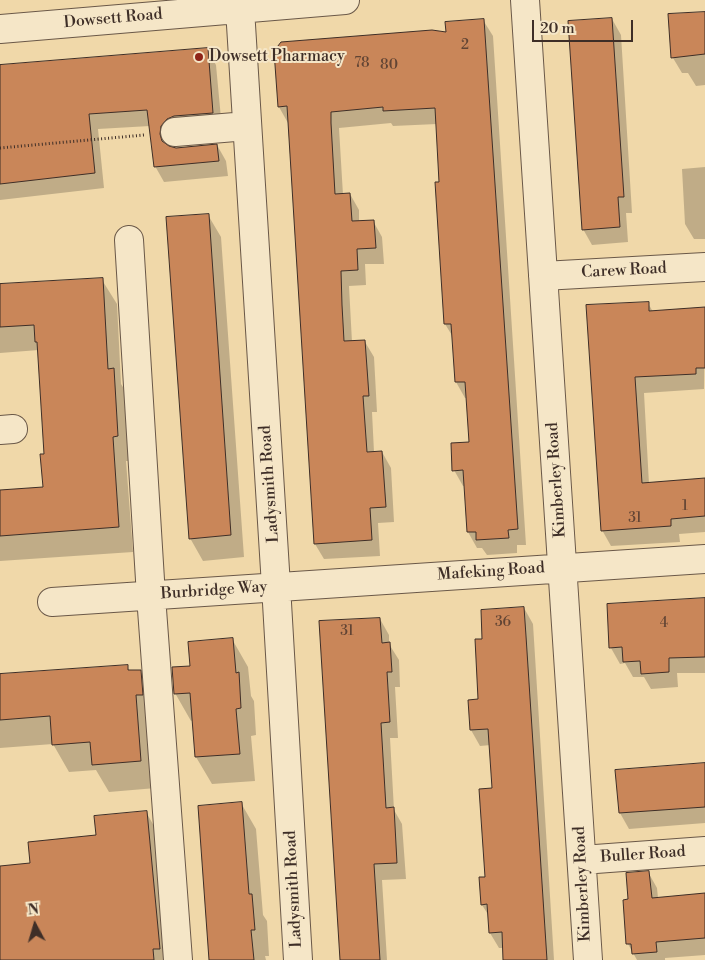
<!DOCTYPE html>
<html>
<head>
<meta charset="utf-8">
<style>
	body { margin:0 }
	#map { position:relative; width:705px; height:960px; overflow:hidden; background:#f0d8a9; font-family:"Libre Bodoni",serif }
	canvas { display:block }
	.north { position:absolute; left:10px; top:900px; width:50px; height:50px; -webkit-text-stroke:4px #f5e6c7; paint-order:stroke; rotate:354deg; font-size:14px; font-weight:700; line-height:20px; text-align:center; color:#3e2e27 }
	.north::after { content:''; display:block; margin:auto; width:18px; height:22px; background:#3e2e27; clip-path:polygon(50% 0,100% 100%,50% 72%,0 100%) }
	.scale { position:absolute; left:532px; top:20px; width:101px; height:22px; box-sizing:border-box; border:2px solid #3e2e27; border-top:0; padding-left:6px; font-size:15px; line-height:18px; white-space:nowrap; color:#3e2e27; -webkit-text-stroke:4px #f5e6c7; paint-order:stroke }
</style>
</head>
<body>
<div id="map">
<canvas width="705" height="960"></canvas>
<div class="north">N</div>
<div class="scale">20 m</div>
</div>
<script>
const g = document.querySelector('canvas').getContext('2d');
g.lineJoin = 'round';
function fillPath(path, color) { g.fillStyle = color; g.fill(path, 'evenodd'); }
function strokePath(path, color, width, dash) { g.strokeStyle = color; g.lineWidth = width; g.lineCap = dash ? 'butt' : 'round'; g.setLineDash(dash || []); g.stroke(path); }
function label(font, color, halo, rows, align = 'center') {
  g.font = font + ' "Libre Bodoni",serif'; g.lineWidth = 4; g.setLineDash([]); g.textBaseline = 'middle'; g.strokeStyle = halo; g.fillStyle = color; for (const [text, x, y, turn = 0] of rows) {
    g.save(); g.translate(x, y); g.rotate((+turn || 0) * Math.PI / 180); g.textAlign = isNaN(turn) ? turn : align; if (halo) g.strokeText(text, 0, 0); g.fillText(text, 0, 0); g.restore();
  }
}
fillPath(new Path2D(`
	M705,13V85L696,86L688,73H682L673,58Z
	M612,19L621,35L632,213H626L628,242L592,245L583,229Z
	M483,20L493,36L526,545H517V553L487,555L482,548H477L468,532L465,486H463L454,470L471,443L468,398H465L456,382L453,337L445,324L437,124L393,126L391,123L339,128L343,195L350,194L359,210V222L373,221L382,237L384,264H365L366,285L349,286L352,342H365L374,357L377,412H372L374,452H382L391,468L394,522L378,523L380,556L324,559L315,544L288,123L279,107L275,51L447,33Z
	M207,49L216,65L222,129L169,142L168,147L176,149L217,145L226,161L228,176L164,182L155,166L150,126L98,129L104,188L0,200V66Z
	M705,167V239H694L685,224L682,169Z
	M208,215L221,237L244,557L203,561L190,538Z
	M102,280L117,304L121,384L128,395L132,461H126L133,552L0,561V491L44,488L46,455L39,350L0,353V286Z
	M648,303L653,312L705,309L704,389L644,393L649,484L705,479V532L679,534L680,542L611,546L602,530Z
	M705,599V673H677L678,687L651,689L644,677H633L625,663L620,664L611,648Z
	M524,608L533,624L554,960H504V948H499L490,933L489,916L482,905L487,878L493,790L491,745L480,746L471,730L469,701L480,700L484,640Z
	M380,619L389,635V644L399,660L400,687H395L398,738H390L394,810L402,824L406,879L382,880L387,960H341Z
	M232,639L248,667L251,696L254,701L256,735L251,736L255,781L212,784L196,757L193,720L191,721L175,693L191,667Z
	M127,666L130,672L140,671L156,698V788L109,792L96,770L69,772L53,744L0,748V676Z
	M705,765V823L629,829L620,813L617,771Z
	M241,803L256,829L263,915L267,921L269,956H265L266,960H210Z
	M146,812L162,840L174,960H0V868L32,864L97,836Z
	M648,872L657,888L658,898L705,895V955L665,958V960H637L628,944L624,901H629Z`), '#0003');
const building = new Path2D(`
	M705,12V54L671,58L668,14Z
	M612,18L624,197H618L620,227L582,230L568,21Z
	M484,19L518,529L508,530L509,538L476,540V532H467L463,470L452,471L451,443L469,442L465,382H455L451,324H444L435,182H439L435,108L383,111V107L331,112V123L335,194L350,193L352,221L374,220L376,248L357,249L358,270L341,271L342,305L344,341L365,340L369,396H363L367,452L382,451L386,507L370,508L372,540L314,544L287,106L278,107L274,51L281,42L432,30L446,32L445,22Z
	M208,48L213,113L174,116L167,119L161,126L160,134L162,141L169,146L176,148L217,144L219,161L154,167L147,110L89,114L95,173L0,184V65Z
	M209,214L231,535L189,539L166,217Z
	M103,278L108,369L114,368L118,436L113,437L119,527L0,536V490L43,487L40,454H44L37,342H35L34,325L0,327V284Z
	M649,302V311L705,307V368H696V374L635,377L642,483L705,478V516L671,519V526L601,531L586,305Z
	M705,598V657L669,658V672L641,674L640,661L623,662L622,647L609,648L607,604Z
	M524,607L526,636L547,960H503L502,932L489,933L487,904L481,905L479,877H485L479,789L492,788L488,729L470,730L468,700L478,699L475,639H482L481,610Z
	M380,618L382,643L390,642L392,672H387L390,722L381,723L386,808L394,807L397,863L374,864L380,960H340L319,621Z
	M233,638L236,673L239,672L241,708L236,709L240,754L195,757L190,693L174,694L172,667L190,666L188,642Z
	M128,665V670H141L143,695H136L141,761L92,765L90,742L52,745L50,716L0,720V674Z
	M705,763V807L619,813L615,770Z
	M242,802L249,894H252L255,930H251L254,960H209L198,806Z
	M147,811L160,949H153L154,960H0V866L30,863L28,842L96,835L94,816Z
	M649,871L652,898L705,893V938L656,942L657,952L632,954L631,944H626L623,900L628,899L626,873Z`);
fillPath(building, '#c98659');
strokePath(building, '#3e2e27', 1);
const minor = new Path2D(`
	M525,0L588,960
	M240,9L276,586L298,960
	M0,29L345,0
	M175,132L247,126
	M129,240L151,596L178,960
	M543,276L705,267
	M0,430L13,429
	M52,602L705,559
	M582,860L705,851`);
strokePath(minor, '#6a5848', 30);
strokePath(new Path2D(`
	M0,148L144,135`), '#3e2e27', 3, [1, 2.5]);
strokePath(minor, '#f5e6c7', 28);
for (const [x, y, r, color] of [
	[199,57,5,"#8f2418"]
]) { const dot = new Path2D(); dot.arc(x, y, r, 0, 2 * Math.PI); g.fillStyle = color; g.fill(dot); strokePath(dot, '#f5e6c7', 2); }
label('14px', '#614434', null, [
	["2",465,46],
	["78",362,64],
	["80",389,66],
	["1",685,507],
	["31",635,519],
	["36",503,623],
	["4",664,624],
	["31",347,632]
]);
label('16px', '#3e2e27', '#f5e6c7', [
	["Dowsett Road",113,19,-5],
	["Carew Road",624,271,-3],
	["Kimberley Road",557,480,-94],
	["Ladysmith Road",270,484,-94],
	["Mafeking Road",491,572,-4],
	["Burbridge Way",214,591,-4],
	["Buller Road",643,855,-4],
	["Kimberley Road",583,884,-93],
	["Ladysmith Road",294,889,-93]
]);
label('16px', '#3e2e27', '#f5e6c7', [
	["Dowsett Pharmacy",209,57]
], 'left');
</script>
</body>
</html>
